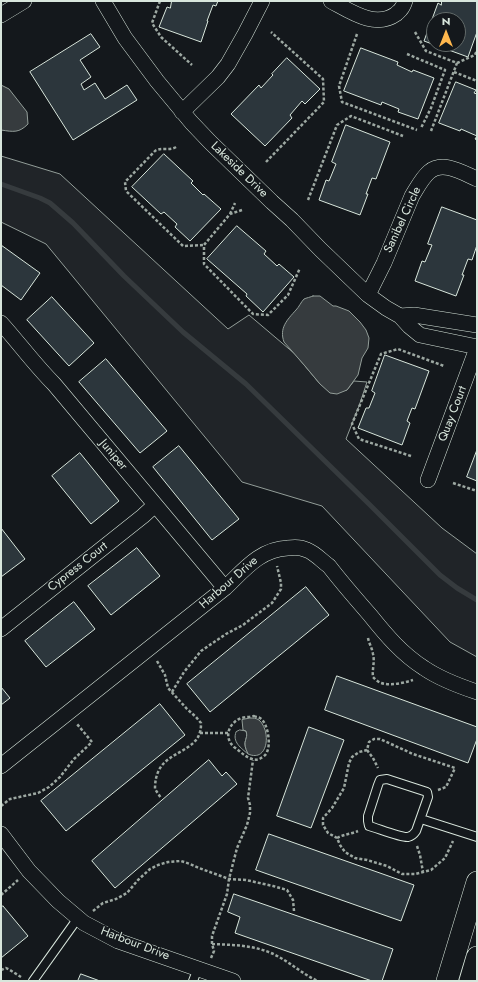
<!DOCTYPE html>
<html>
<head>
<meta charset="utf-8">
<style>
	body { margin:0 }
	#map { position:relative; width:478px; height:982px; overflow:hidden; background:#14181c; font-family:Jost,sans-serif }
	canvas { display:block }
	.frame { position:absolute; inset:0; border:2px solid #d8e6dc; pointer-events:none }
	.north { position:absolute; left:426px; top:12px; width:40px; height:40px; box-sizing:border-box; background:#14181c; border:1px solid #626a69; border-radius:50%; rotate:0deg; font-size:11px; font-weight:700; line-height:16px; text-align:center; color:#d8e6dc }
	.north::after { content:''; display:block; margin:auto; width:14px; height:18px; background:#ffb74d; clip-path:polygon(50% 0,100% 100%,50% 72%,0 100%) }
</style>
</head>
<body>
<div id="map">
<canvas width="478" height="982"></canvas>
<div class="frame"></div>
<div class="north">N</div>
</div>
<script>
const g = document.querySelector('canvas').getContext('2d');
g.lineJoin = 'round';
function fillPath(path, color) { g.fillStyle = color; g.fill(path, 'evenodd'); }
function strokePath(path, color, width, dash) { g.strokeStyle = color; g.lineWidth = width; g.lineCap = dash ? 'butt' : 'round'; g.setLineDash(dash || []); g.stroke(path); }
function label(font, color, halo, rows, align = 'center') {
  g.font = font + ' Jost,sans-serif'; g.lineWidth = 3; g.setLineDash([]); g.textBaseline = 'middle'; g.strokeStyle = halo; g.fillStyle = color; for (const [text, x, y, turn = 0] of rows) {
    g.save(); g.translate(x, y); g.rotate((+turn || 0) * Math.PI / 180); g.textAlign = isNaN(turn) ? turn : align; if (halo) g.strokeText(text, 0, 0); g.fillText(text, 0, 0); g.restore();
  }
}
const green = new Path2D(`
	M1,156L60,174L228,329L249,315L295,354L320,384L332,392L347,390L354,381L367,382L359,406L346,439L442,528L477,554V657L450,642L322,506L242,482L46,244L1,222Z
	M240,730L246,731C248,737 245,739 245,744C245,748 247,751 248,754C241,748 232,742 236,732Z`);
fillPath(green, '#202428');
strokePath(green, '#939e99', 1);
const water = new Path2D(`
	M1,85L9,89L27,112L28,124C19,133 14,132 1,130Z
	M313,296H320L333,306H336L349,311L360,322L366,330L369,338L368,348L362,358L358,375L347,390L337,394L330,393L320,384L305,366L284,342C279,328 287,320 296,310C299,307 301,302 304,299C306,298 311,297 313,296Z
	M250,718C253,718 256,718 259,720C271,730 269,763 248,754C247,751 245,748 245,744C245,739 248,737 246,731L243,730L242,720Z`);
fillPath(water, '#363b3e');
strokePath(water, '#939e99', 1);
strokePath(new Path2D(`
	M1,184L40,198L50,203L73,223L124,276L183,332L246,384L370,505L440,575L457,588L477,600`), '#363b3e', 5);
const building = new Path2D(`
	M172,1H218L216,6L213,5L207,21H208L201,42L159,27L167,7L170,8Z
	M442,1H477V32L468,57L424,41L438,3L441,5ZM434,20H458V44H434Z
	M91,34L100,47L80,60L91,77L81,84L84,90L95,83L105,99L127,85L137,100L73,140L30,72Z
	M361,48L398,62L397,65L412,72L413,70L434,78L418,119L398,112L399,109L382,102L381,105L344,91Z
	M287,58L320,89L305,104L302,101L290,115L292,118L265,146L231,114L259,85L261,88L273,75L272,74Z
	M456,82L476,90L474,93L477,94V140L475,139L477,136L461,129L460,131L439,123Z
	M346,125L390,142L376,179L372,178L366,194H368L360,215L319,200L326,180L329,181L336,164L332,162Z
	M164,154L193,181L191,183L203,195L204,194L221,209L190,241L175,227L177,224L164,212L161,214L132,187Z
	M442,207L477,220V245L472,260L468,259L462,275H464L456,296L415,281L422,261L425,262L432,245L428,244Z
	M237,226L266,251L264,254L277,266L279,264L294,277L263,312L246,296L247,294L207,259Z
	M1,245L40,273L21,300L1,285Z
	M52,297L94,343L69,366L27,320Z
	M385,355L429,371L415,409L412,408L407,421L410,423L402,445L358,428L366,408H369L375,393L372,391Z
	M106,359L167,431L140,453L79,382Z
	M179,446L239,519L212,540L153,467Z
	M477,450V481L467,477Z
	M80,453L119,501L91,524L52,476Z
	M1,528L25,559L1,577Z
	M137,548L160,576L111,615L88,586Z
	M306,587L329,615L210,712L187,684Z
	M74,602L95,629L46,667L25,641Z
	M337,676L477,727V739L468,763L325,710Z
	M1,687L10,698L1,705Z
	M160,704L185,735L66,831L41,801Z
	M309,727L344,740L311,828L277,816Z
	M209,760L222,776L226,772L237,784L115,888L92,861Z
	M269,834L414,885L401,921L256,870Z
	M234,894L393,949L382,981H372L235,933L240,917L228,912Z
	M3,906L28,936L1,958V908Z
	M81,974L100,981H78Z`);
fillPath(building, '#2c363c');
strokePath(building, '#d8e6dc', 1);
const lane = new Path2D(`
	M387,779L427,792L428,797L416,831C414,834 412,836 408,837C401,838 377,828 369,826L368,821V816L378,785L380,780Z
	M421,819L477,837
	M33,981L78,918
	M193,981L198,968`);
const street = new Path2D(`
	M103,1L125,38L157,81L191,122L210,142L272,202L292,220L320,249L368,295L386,308L400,316L409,326L420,335L477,347
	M331,1C350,11 375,29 396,14C398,12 400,11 401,9C403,7 404,4 405,1
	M1,15L24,1
	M182,112L218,77L228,64L245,34L262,1
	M368,295L384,263L412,196C417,188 422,178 429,172C443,160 463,173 477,179
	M400,316L414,315L477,325
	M1,323C19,343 35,365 54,384L225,588
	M428,480L477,348
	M1,629L143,516L155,505
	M1,766L225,588C244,570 260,549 288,548C294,547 301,547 307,550C315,553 322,561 329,566C342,583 356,599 370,615C386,635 402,654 424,668C440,679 459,686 477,692
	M1,834L29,871L58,901L84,923L118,941L233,981`);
const secondary = new Path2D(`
	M447,981L477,882
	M470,981L477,957`);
strokePath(lane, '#d8e6dc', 10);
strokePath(street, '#d8e6dc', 16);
strokePath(secondary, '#d8e6dc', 22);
strokePath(new Path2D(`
	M160,1L152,23L161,37L192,65
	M415,32L426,51L457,63L431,131
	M357,34L339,86L342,102L417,130
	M407,54L445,70L431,108L421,128
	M457,63L475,55L477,50
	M454,72L477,81
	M176,147C170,151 161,147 155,151L125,182L126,191L183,246L204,245
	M266,162L324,102L323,79L271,32
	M308,200L337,125L351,116L403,136
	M242,210L230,214L204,245V264L253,314L268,315L288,295L300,268
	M230,214L235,203
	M411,456L359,439L352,424L381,354L398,349L444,366
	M453,483L477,491
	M368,638C369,643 372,648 373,654C375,662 372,669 373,677C375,679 378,682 381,683C391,686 403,683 413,680
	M157,661L165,675L168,688L187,709L196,717L201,723C201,726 201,729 200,732C195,751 168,752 159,770C156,776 155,782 155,789L161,798
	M172,692L184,672L201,651L226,634L243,625L272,603L281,589V583L277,566
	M254,716C256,717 258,717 260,718C268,723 271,744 267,752C266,755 263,757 261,758C258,760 255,760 252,759C245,757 240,751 234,747C223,737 229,723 241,718C245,717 250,717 254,716Z
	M200,733H228
	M367,750L373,758L378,768
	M438,790L446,787L455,768L413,754L380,739H374L369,742L367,750L359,752L352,757L349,763L344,788L332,808L323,818V825L328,833L337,838L340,845L345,852L355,858L367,860L387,866L402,874H415L431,870L445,858L453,841
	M1,806L10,799L38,793L49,787L60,777L74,759L92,742L77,724
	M337,838C344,834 351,834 358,831
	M417,846L420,855L423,872
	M1,895L18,880
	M93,911L103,903L116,899L127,893L138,880L150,869L158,865L168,862L181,861L190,864L199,868L229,879L246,880L273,886L287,890L293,900L294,911
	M212,944C235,945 258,945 279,957C292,964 304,975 318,981
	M211,958L214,951L212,944V936L227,894L229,879L237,848L247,825L250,813V805L248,798L253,760
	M1,970L6,968L10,970L21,977`), '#9da8a2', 2.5, [3, 2]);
strokePath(lane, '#14181c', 8);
strokePath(street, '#14181c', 15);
strokePath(secondary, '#14181c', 21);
label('12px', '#d8e6dc', '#14181c', [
	["Lakeside Drive",239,170,44],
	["Sanibel Circle",403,220,-65],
	["Quay Court",453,414,-69],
	["Juniper",113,455,50],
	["Cypress Court",78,567,-38],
	["Harbour Drive",229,583,-41],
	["Harbour Drive",135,944,21]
]);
</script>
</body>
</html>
